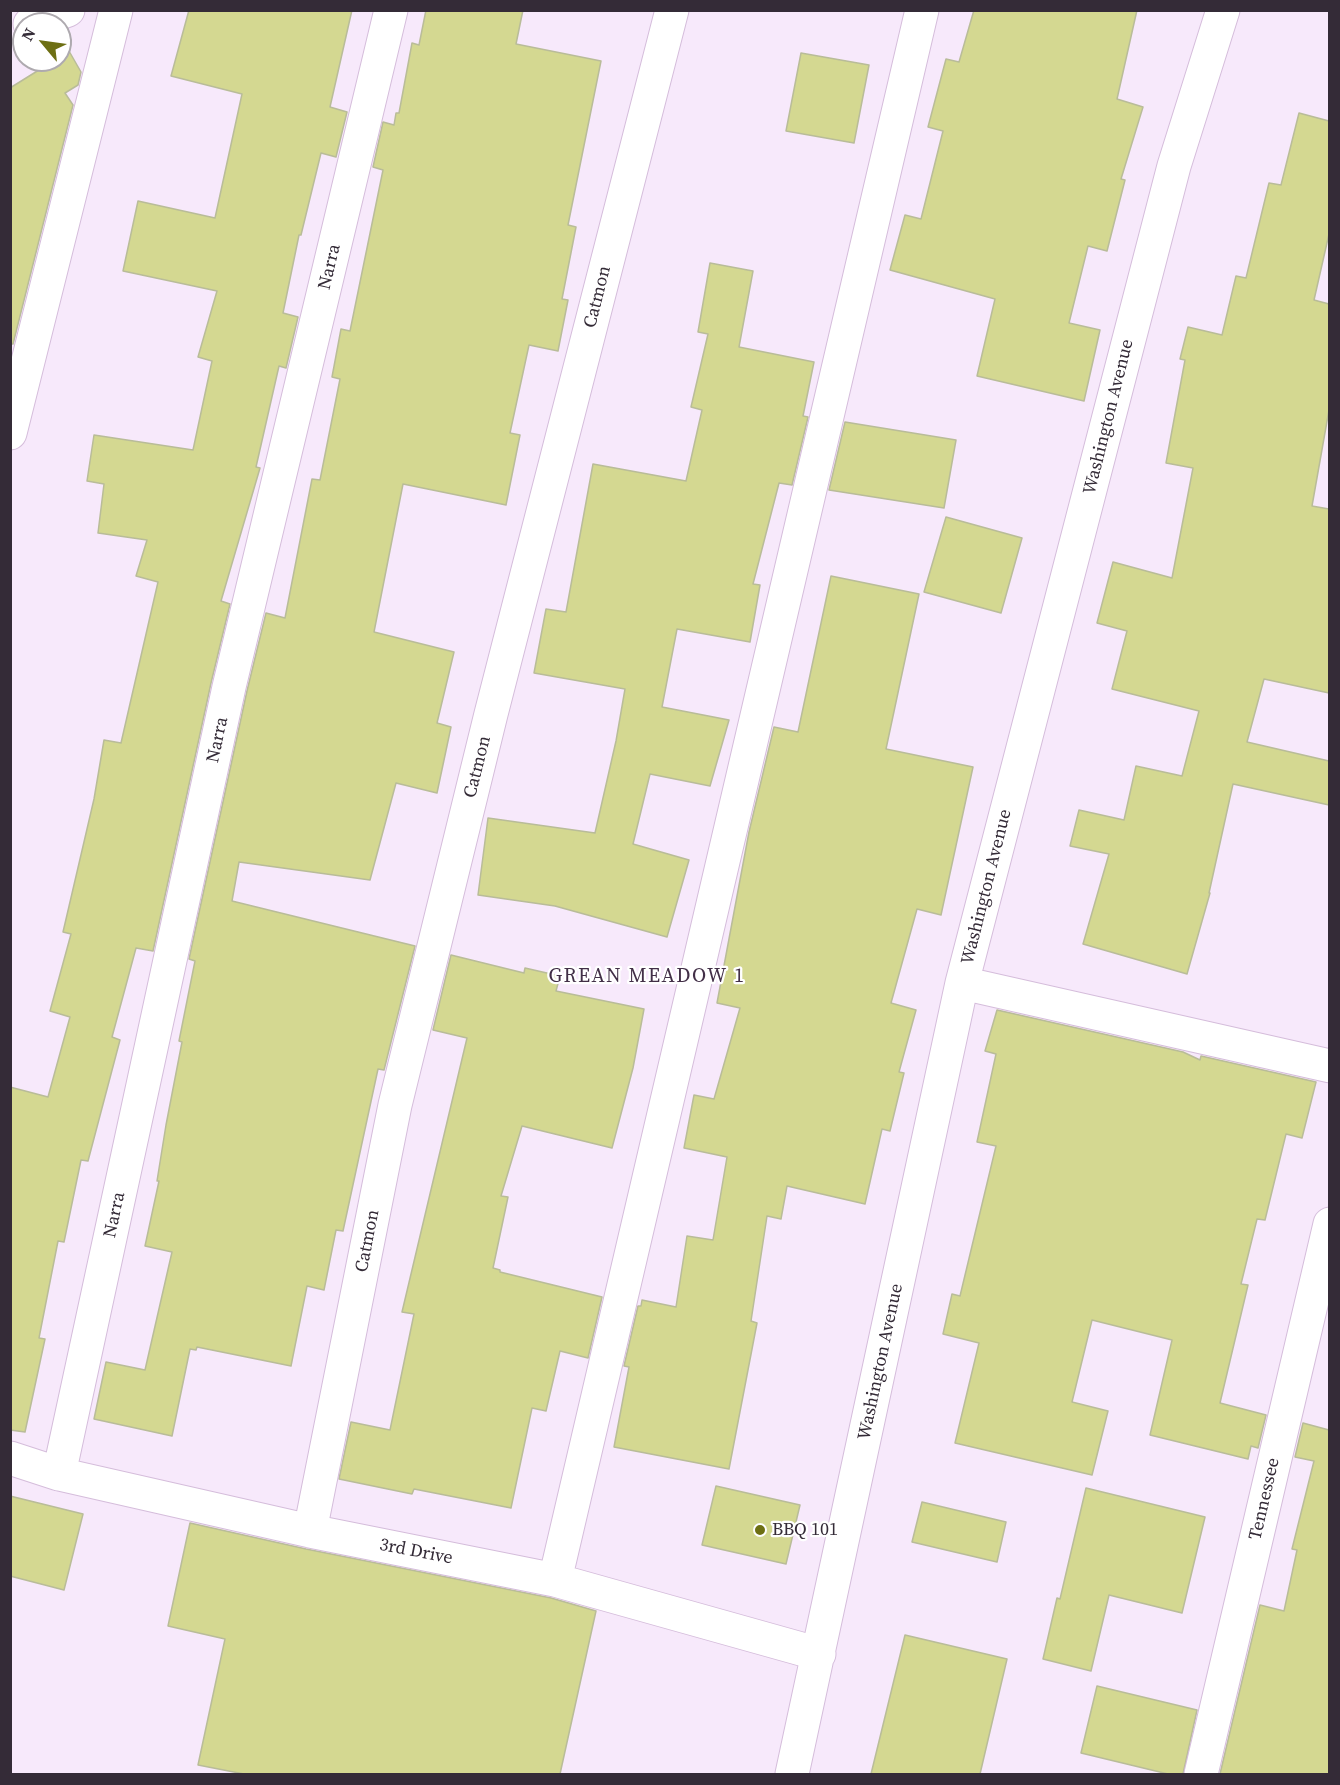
<!DOCTYPE html>
<html>
<head>
<meta charset="utf-8">
<style>
	body { margin:0 }
	#map { position:relative; width:1340px; height:1785px; overflow:hidden; background:#f7e9fb; font-family:"Source Serif 4",serif }
	canvas { display:block }
	.frame { position:absolute; inset:0; border:12px solid #342b37; pointer-events:none }
	.north { position:absolute; left:12px; top:12px; width:60px; height:60px; box-sizing:border-box; background:#fff; border:2px solid #aeaaaf; border-radius:50%; rotate:299deg; font-size:16px; font-weight:700; line-height:24px; text-align:center; color:#342b37 }
	.north::after { content:''; display:block; margin:auto; width:21px; height:27px; background:#6d6f13; clip-path:polygon(50% 0,100% 100%,50% 72%,0 100%) }
</style>
</head>
<body>
<div id="map">
<canvas width="1340" height="1785"></canvas>
<div class="frame"></div>
<div class="north">N</div>
</div>
<script>
const g = document.querySelector('canvas').getContext('2d');
g.lineJoin = 'round';
function fillPath(path, color) { g.fillStyle = color; g.fill(path, 'evenodd'); }
function strokePath(path, color, width, dash) { g.strokeStyle = color; g.lineWidth = width; g.lineCap = dash ? 'butt' : 'round'; g.setLineDash(dash || []); g.stroke(path); }
function label(font, color, halo, rows, align = 'center') {
  g.font = font + ' "Source Serif 4",serif'; g.lineWidth = 4.5; g.setLineDash([]); g.textBaseline = 'middle'; g.strokeStyle = halo; g.fillStyle = color; for (const [text, x, y, turn = 0] of rows) {
    g.save(); g.translate(x, y); g.rotate((+turn || 0) * Math.PI / 180); g.textAlign = isNaN(turn) ? turn : align; if (halo) g.strokeText(text, 0, 0); g.fillText(text, 0, 0); g.restore();
  }
}
const building = new Path2D(`
	M189,10H352L330,107L347,112L336,157L321,153L301,235H299L283,313L298,317L286,368L279,366L256,467L260,468L221,601L230,604L211,683L153,951L136,948L112,1037L120,1040L88,1161L81,1160L64,1242L58,1241L39,1338L45,1339L25,1432L10,1430V1087L48,1097L70,1017L50,1011L71,934L63,932L94,799L104,740L121,743L158,582L136,576L147,540L98,533L104,484L87,481L94,435L193,450L212,361L198,357L217,291L123,271L138,201L215,218L242,94L171,76Z
	M426,10H523L516,44L601,61L568,225L576,227L562,299L568,300L558,351L529,345L510,433L520,435L506,505L403,484L374,632L454,652L437,723L451,727L437,793L396,783L370,880L239,862L232,901L415,946L384,1070L378,1069L343,1231L336,1230L324,1290L307,1286L291,1366L197,1347L196,1350L190,1349L172,1436L94,1419L106,1362L145,1370L172,1252L145,1246L159,1181H157L166,1125L182,1042L179,1041L195,961L189,959L247,691L266,613L285,618L312,479L320,480L340,379L332,377L341,329L350,331L383,170L373,167L383,122L394,125L396,113H399L412,43L419,45Z
	M974,10H1137L1117,99L1143,107L1121,179L1125,180L1107,251L1088,246L1069,323L1100,330L1084,401L977,376L995,299L890,270L905,215L921,219L943,131L928,127L946,59L959,62Z
	M69,51L81,72L78,85L65,93L73,105L13,344H10V88L55,60H60V57Z
	M801,53L869,65L854,143L786,131Z
	M1299,113L1329,121V234L1314,300L1329,304V410L1312,506L1329,509V693L1264,679L1247,742L1329,761V805L1233,784L1209,893H1210L1187,974L1083,944L1109,854L1070,846L1079,810L1124,820L1136,766L1182,776L1199,711L1112,689L1127,631L1097,623L1113,562L1172,578L1193,468L1166,463L1185,360L1180,359L1188,327L1222,335L1236,276L1246,278L1269,183L1281,185Z
	M710,263L753,271L739,347L814,362L803,416L808,417L792,485L779,483L753,584L760,585L750,642L677,629L662,707L729,720L710,786L650,774L633,844L689,860L667,937L555,906L478,895L488,818L595,833L616,741L625,689L534,673L546,609L566,612L593,464L686,481L702,410L691,407L708,334L698,332Z
	M845,422L956,440L944,508L829,490Z
	M946,517L1022,538L1001,613L924,592Z
	M831,576L919,594L886,749L973,767L941,915L917,909L891,1003L916,1010L899,1072L904,1073L890,1131L882,1129L865,1204L787,1186L781,1219L767,1216L751,1321L757,1323L729,1469L614,1447L629,1367L624,1366L638,1306H641L642,1300L676,1307L687,1236L713,1240L727,1157L684,1148L694,1095L714,1099L740,1008L717,1003L749,832L774,727L798,732Z
	M451,955L524,973L525,968L560,976L556,991L644,1009L633,1068L612,1148L522,1126L501,1196L508,1197L493,1268L500,1270V1272L602,1297L588,1358L560,1351L546,1411L532,1408L511,1508L414,1489L412,1494L339,1479L351,1422L390,1430L414,1314L402,1312L467,1038L433,1030Z
	M997,1010L1183,1052L1200,1060L1201,1056L1316,1082L1302,1138L1286,1134L1265,1220L1257,1219L1241,1284L1248,1285L1220,1403L1266,1415L1258,1448L1251,1446L1248,1459L1150,1435L1172,1340L1092,1320L1072,1402L1108,1411L1092,1475L955,1443L979,1343L943,1334L952,1294L960,1296L996,1146L977,1142L996,1054L985,1051Z
	M1303,1423L1329,1430V1774H1220L1260,1605L1284,1611L1297,1550L1292,1549L1314,1461L1295,1457Z
	M716,1486L800,1505L786,1564L702,1545Z
	M1086,1488L1205,1517L1182,1613L1109,1595L1091,1671L1043,1659L1057,1598L1060,1599Z
	M10,1496L83,1514L64,1590L10,1576Z
	M922,1502L1006,1522L997,1562L912,1542Z
	M190,1523L306,1549L551,1598L596,1611L560,1774H244L198,1765L225,1639L168,1626Z
	M905,1635L1007,1659L980,1774H871Z
	M1097,1686L1197,1710L1183,1774H1168L1081,1753Z`);
fillPath(building, '#d4d891');
strokePath(building, '#b9bc99', 1.5);
const minor = new Path2D(`
	M30,24L68,10
	M10,433L116,10
	M962,983L1330,1066
	M10,1458L59,1474L310,1531L555,1580L819,1654
	M59,1474L229,687L391,10
	M310,1531L395,1105L491,714L672,10
	M555,1580L922,10
	M792,1774L962,983L1174,166L1223,10
	M1201,1774L1330,1224`);
strokePath(minor, '#d5bddb', 35);
strokePath(minor, '#fff', 33);
for (const [x, y, r, color] of [
	[760,1530,6,"#6d6f13"]
]) { const dot = new Path2D(); dot.arc(x, y, r, 0, 2 * Math.PI); g.fillStyle = color; g.fill(dot); strokePath(dot, '#fff', 2); }
label('18px', '#342b37', '#fff', [
	["Narra",330,267,-77],
	["Catmon",598,297,-76],
	["Washington Avenue",1109,417,-76],
	["Narra",218,740,-78],
	["Catmon",478,767,-76],
	["Washington Avenue",987,887,-76],
	["Narra",115,1215,-78],
	["Catmon",368,1241,-79],
	["Washington Avenue",881,1362,-78],
	["Tennessee",1265,1499,-77],
	["3rd Drive",416,1552,11]
]);
label('18px', '#342b37', '#fff', [
	["BBQ 101",772,1530]
], 'left');
g.letterSpacing = '1.5px';
label('20px', '#422f47', '#fff', [
	["GREAN MEADOW 1",647,977]
]);
g.letterSpacing = '0px';
</script>
</body>
</html>
